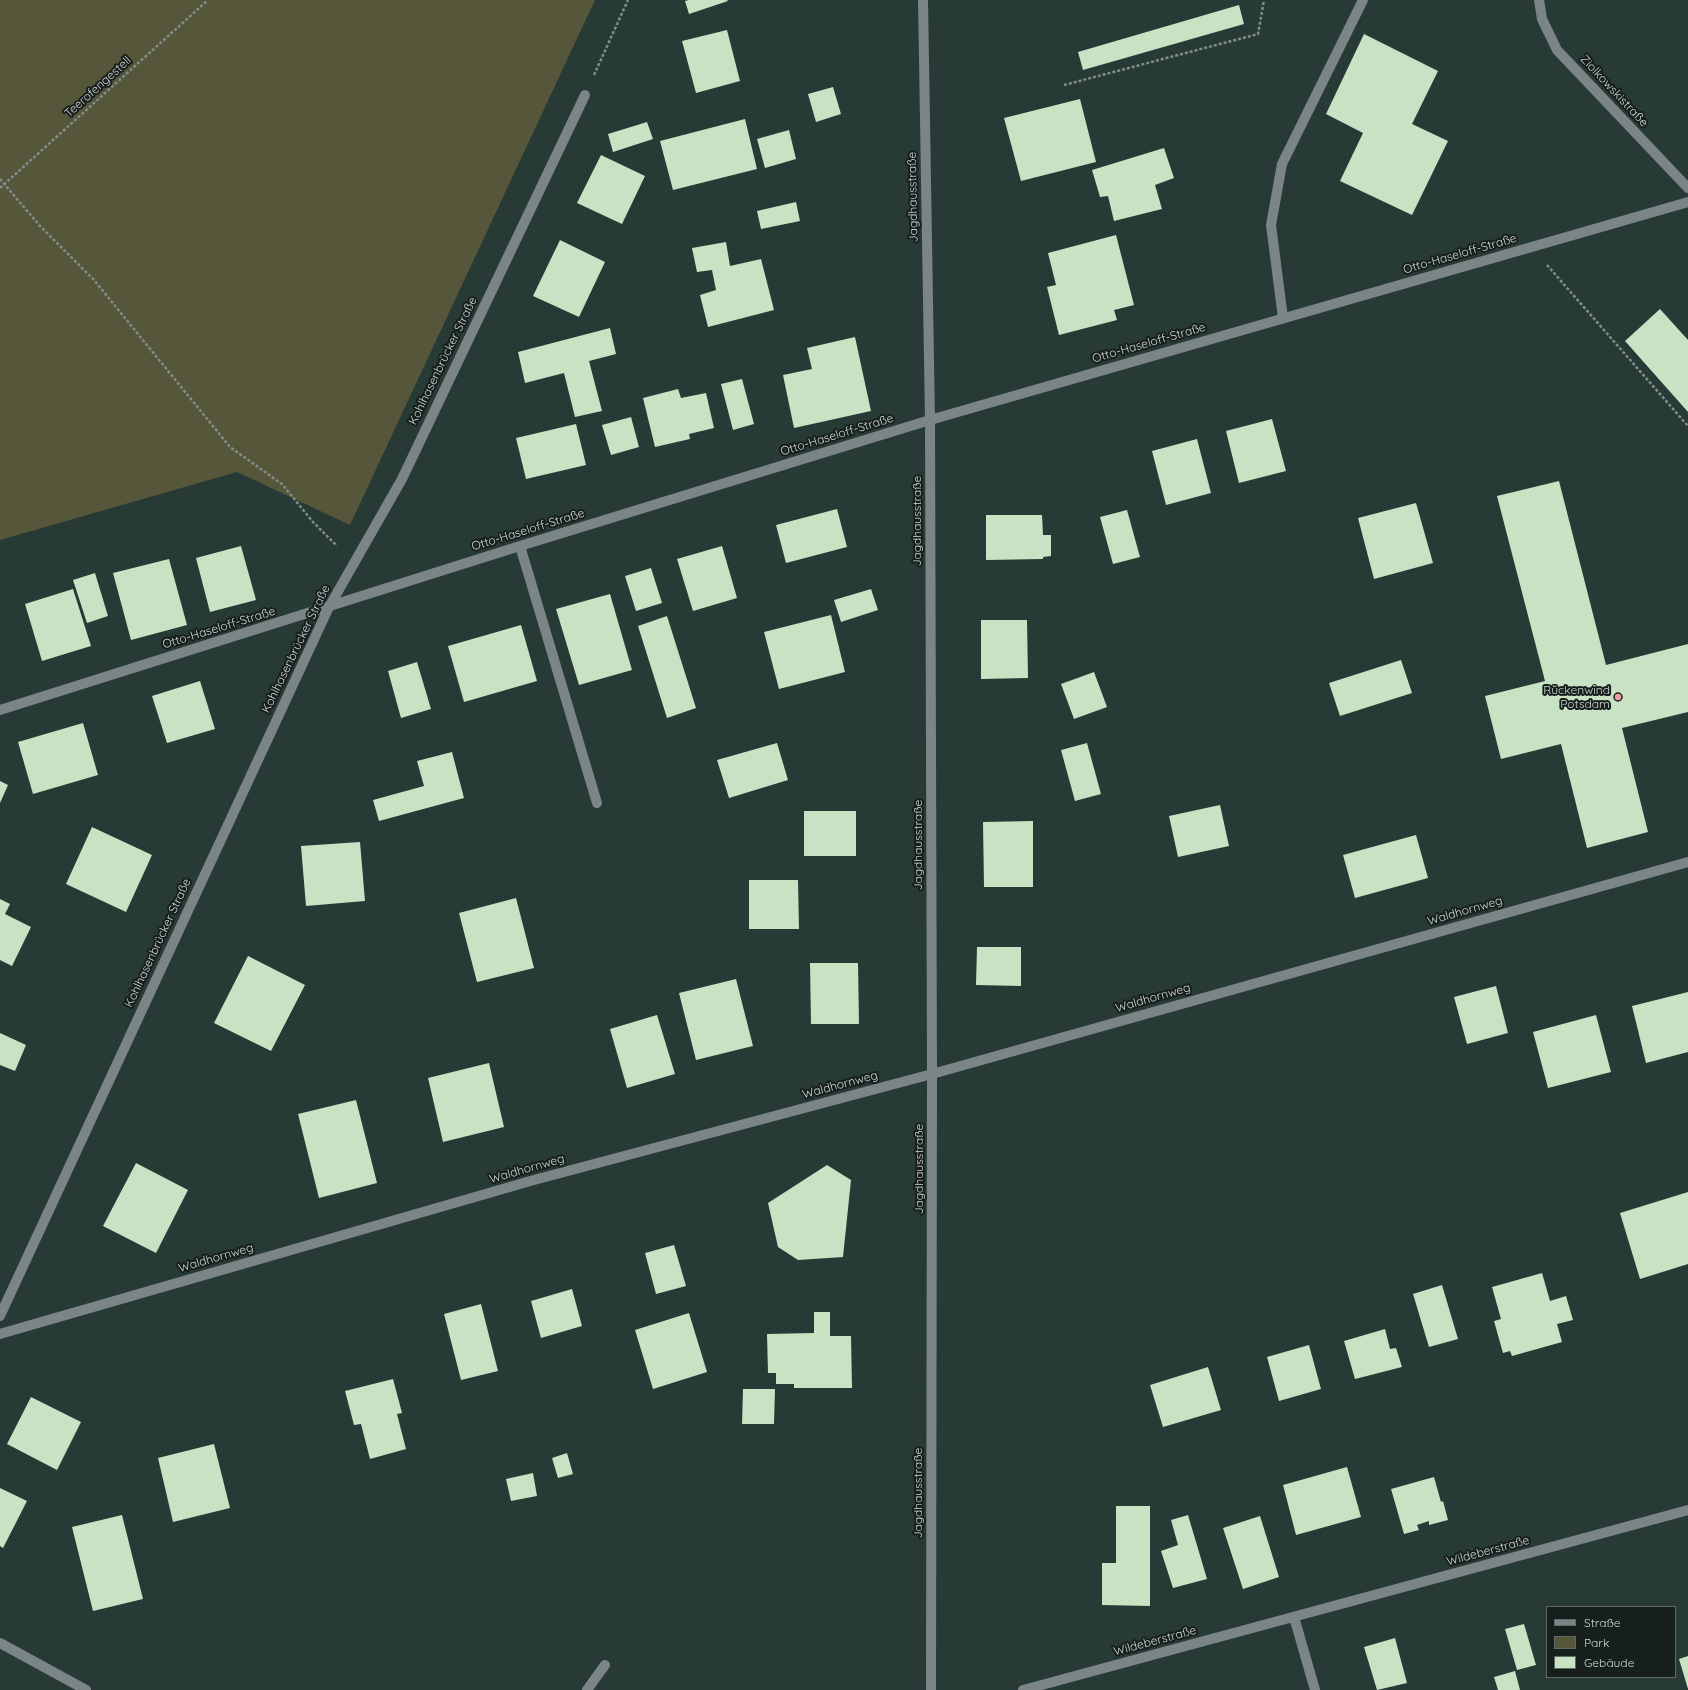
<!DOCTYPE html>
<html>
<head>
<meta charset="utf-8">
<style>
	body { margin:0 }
	#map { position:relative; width:1688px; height:1690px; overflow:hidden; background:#283a35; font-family:Quicksand,sans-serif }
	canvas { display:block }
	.legend { position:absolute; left:1546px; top:1606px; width:130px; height:72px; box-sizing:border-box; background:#171f1d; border:1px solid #606967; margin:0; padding:5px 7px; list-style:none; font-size:12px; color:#ced9d6 }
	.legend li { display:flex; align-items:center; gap:8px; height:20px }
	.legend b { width:20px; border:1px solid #606967 }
</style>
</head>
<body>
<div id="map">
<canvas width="1688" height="1690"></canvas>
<ul class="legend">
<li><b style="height:5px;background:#7b8486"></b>Straße</li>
<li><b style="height:11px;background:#55563a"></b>Park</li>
<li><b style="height:11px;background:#c7e3c4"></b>Gebäude</li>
</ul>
</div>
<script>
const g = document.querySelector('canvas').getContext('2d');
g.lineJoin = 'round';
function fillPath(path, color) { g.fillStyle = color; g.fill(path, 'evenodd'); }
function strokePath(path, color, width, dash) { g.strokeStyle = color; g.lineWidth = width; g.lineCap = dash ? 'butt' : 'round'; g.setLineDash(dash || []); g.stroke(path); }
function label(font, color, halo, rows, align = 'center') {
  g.font = font + ' Quicksand,sans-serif'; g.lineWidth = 4; g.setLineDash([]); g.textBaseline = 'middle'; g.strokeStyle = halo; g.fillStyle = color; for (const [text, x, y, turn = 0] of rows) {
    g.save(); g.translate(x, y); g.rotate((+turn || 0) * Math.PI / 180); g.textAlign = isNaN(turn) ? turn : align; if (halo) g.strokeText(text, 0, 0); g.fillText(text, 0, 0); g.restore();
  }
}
fillPath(new Path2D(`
	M0,0H595L350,525L237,472L0,540Z`), '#55563a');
fillPath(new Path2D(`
	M689,0H727L728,1L689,14L685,1Z
	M1239,5L1244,24L1083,70L1078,52Z
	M727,30L740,81L696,93L682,41Z
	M1364,34L1438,71L1412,124L1448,141L1412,215L1340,181L1363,133L1326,114Z
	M833,87L841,114L816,122L808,94Z
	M1080,99L1096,162L1021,181L1004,118Z
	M745,119L757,169L673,190L660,141Z
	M647,122L653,139L613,152L608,134Z
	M789,130L796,159L765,168L757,139Z
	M1164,148L1174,178L1155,185L1162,209L1114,221L1108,196L1100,197L1092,170Z
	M601,155L645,176L622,224L577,203Z
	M796,202L800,221L761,229L757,211Z
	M1116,235L1134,305L1114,310L1117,320L1059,335L1047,287L1056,285L1048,253Z
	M560,240L605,262L579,317L533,296Z
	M726,242L730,266L761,259L774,310L708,327L700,295L716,290L712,270L697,272L692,248Z
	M1660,309L1688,340V412L1625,341Z
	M610,328L616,354L589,361L602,411L575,417L564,373L525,383L518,352Z
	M855,337L871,411L794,428L783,375L812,369L807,348Z
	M742,379L754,424L733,430L721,384Z
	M678,389L681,398L706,393L714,428L689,434L690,439L655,447L643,398Z
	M631,417L639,447L611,455L602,425Z
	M1272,419L1286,471L1239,483L1226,431Z
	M576,424L586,465L526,479L516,438Z
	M1197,439L1211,493L1166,505L1152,451Z
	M1559,481L1606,665L1688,644V712L1622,728L1648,832L1587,848L1561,744L1501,759L1485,696L1545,681L1497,496Z
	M1416,503L1433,563L1374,579L1358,518Z
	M837,509L847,547L786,563L776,525Z
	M1127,510L1140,557L1113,564L1100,517Z
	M986,515H1042L1043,535H1051V556L1043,557V559L986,560Z
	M241,546L256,600L210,612L196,558Z
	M722,546L737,598L693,611L677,559Z
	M169,559L187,625L131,640L113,573Z
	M651,568L662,603L636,611L625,576Z
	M95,573L108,616L87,623L73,580Z
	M73,589L91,646L42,661L25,604Z
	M871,589L878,610L841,622L834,600Z
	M610,594L632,670L579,685L556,609Z
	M831,615L845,672L779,689L764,632Z
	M667,616L696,708L667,718L638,626Z
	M981,620H1027L1028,678L981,679Z
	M521,625L537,681L464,702L448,646Z
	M1401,660L1412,693L1340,716L1329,683Z
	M417,662L431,709L401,718L388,671Z
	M1094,672L1107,707L1074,719L1061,684Z
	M200,681L215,729L167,743L152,696Z
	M83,723L98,775L33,794L18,742Z
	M777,743L788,780L729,798L717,760Z
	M1087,743L1101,794L1075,801L1061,750Z
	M452,752L464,798L379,821L373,800L424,786L417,761Z
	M0,781L8,785L0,803Z
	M1220,805L1229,846L1178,857L1169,816Z
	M804,811H856V856H804Z
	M1033,821V887H984L983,822Z
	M92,827L152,855L126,912L66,884Z
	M1416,835L1428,878L1355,898L1343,855Z
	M360,842L365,901L306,906L301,846Z
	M749,880H798L799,929H749Z
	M516,898L534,968L477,982L459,913Z
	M0,899L10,904L5,914L31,927L12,966L0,960Z
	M977,947H1021V986L976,985Z
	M248,956L305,985L271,1051L214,1023Z
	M810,963H858L859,1024H811Z
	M736,979L753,1046L696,1060L679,993Z
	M1496,986L1508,1033L1467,1044L1454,997Z
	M1688,992V1052L1646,1063L1632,1006Z
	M657,1015L675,1074L627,1088L610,1029Z
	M1596,1015L1611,1072L1548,1088L1533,1032Z
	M0,1033L26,1045L15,1071L0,1065Z
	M489,1063L504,1127L443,1142L428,1078Z
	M356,1100L377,1183L319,1198L298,1114Z
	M136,1163L188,1190L156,1253L103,1226Z
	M827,1165L851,1180L843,1257L798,1260L778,1247L768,1203Z
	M1688,1192V1264L1640,1279L1620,1213Z
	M674,1245L686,1286L656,1294L645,1253Z
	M1542,1273L1550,1301L1566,1296L1573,1320L1557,1324L1562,1342L1512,1356L1510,1351L1503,1353L1494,1321L1501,1319L1492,1287Z
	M1442,1285L1458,1339L1429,1347L1413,1294Z
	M572,1289L582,1326L541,1338L531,1301Z
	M481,1304L498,1371L461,1380L444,1314Z
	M814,1312H830V1336H851L852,1388H794V1384H776V1373H768L767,1334L814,1333Z
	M689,1313L707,1372L653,1389L635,1330Z
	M1385,1329L1390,1349L1396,1348L1402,1367L1355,1379L1344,1341Z
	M1309,1345L1321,1389L1279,1401L1267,1357Z
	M1208,1367L1221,1410L1163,1427L1150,1385Z
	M393,1379L402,1413L397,1414L406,1449L370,1459L361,1424L354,1425L345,1391Z
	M743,1389H775L774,1424H742Z
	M31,1397L81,1422L57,1470L7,1444Z
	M214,1444L230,1508L173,1522L158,1458Z
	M567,1453L573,1474L558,1478L552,1458Z
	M1347,1467L1361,1517L1296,1535L1283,1485Z
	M533,1473L537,1496L511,1501L506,1479Z
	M1434,1477L1441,1502L1443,1501L1448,1520L1429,1525V1521L1417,1525L1419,1530L1404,1534L1391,1489Z
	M0,1488L27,1501L3,1548L0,1546Z
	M1116,1506H1150V1606L1102,1605V1563H1116Z
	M122,1515L143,1599L93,1611L72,1527Z
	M1188,1515L1207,1579L1173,1588L1161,1551L1178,1545L1171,1520Z
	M1260,1516L1279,1577L1243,1589L1223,1528Z
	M1524,1624L1536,1665L1517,1670L1505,1629Z
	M1395,1638L1407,1683L1377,1690L1364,1647Z
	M1688,1656V1689L1679,1659Z
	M1515,1671L1520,1690H1498L1494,1677Z`), '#c7e3c4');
strokePath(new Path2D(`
	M594,75L628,0
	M1064,85L1258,34L1264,0
	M0,179L40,226L94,280L230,447L282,484L313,522L337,546
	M0,188L208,0
	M1547,265L1688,426`), '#7f8e8a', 2.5, [3, 2]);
strokePath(new Path2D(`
	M923,0L930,420L932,1074L931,1690
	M1539,0L1542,19L1557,50L1688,188
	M1283,318L1271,225L1282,164L1363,0
	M520,546L597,803
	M0,710L520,546L930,420L1688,202
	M0,1316L329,607L402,479L585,95
	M0,1334L534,1180L932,1074L1688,862
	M1294,1617L1315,1690
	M0,1643L86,1690
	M587,1690L605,1665
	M1023,1690L1688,1510`), '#7b8486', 10);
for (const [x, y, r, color] of [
	[1618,697,4,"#f39aa7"]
]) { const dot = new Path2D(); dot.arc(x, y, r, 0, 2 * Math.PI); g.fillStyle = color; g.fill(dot); strokePath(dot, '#171f1d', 1.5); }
label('12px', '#ced9d6', '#171f1d', [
	["Teerofengestell",98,87,-42],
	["Ziolkowskistraße",1614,91,47],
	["Jagdhausstraße",913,197,-91],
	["Otto-Haseloff-Straße",1460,254,-16],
	["Otto-Haseloff-Straße",1149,343,-16],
	["Kohlhasenbrücker Straße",443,361,-64],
	["Otto-Haseloff-Straße",837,435,-17],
	["Jagdhausstraße",917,521,-90],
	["Otto-Haseloff-Straße",528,530,-17],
	["Otto-Haseloff-Straße",219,628,-17],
	["Kohlhasenbrücker Straße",296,649,-64],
	["Jagdhausstraße",918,845,-90],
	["Waldhornweg",1465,911,-16],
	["Kohlhasenbrücker Straße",158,943,-65],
	["Waldhornweg",1153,998,-16],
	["Waldhornweg",840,1085,-15],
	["Waldhornweg",527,1169,-16],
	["Jagdhausstraße",919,1169,-90],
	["Waldhornweg",216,1258,-16],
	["Jagdhausstraße",918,1493,-90],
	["Wildeberstraße",1488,1551,-15],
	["Wildeberstraße",1155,1641,-15]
]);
label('12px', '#ced9d6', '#171f1d', [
	["Rückenwind",1610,690],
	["Potsdam",1610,704]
], 'right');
</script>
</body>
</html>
